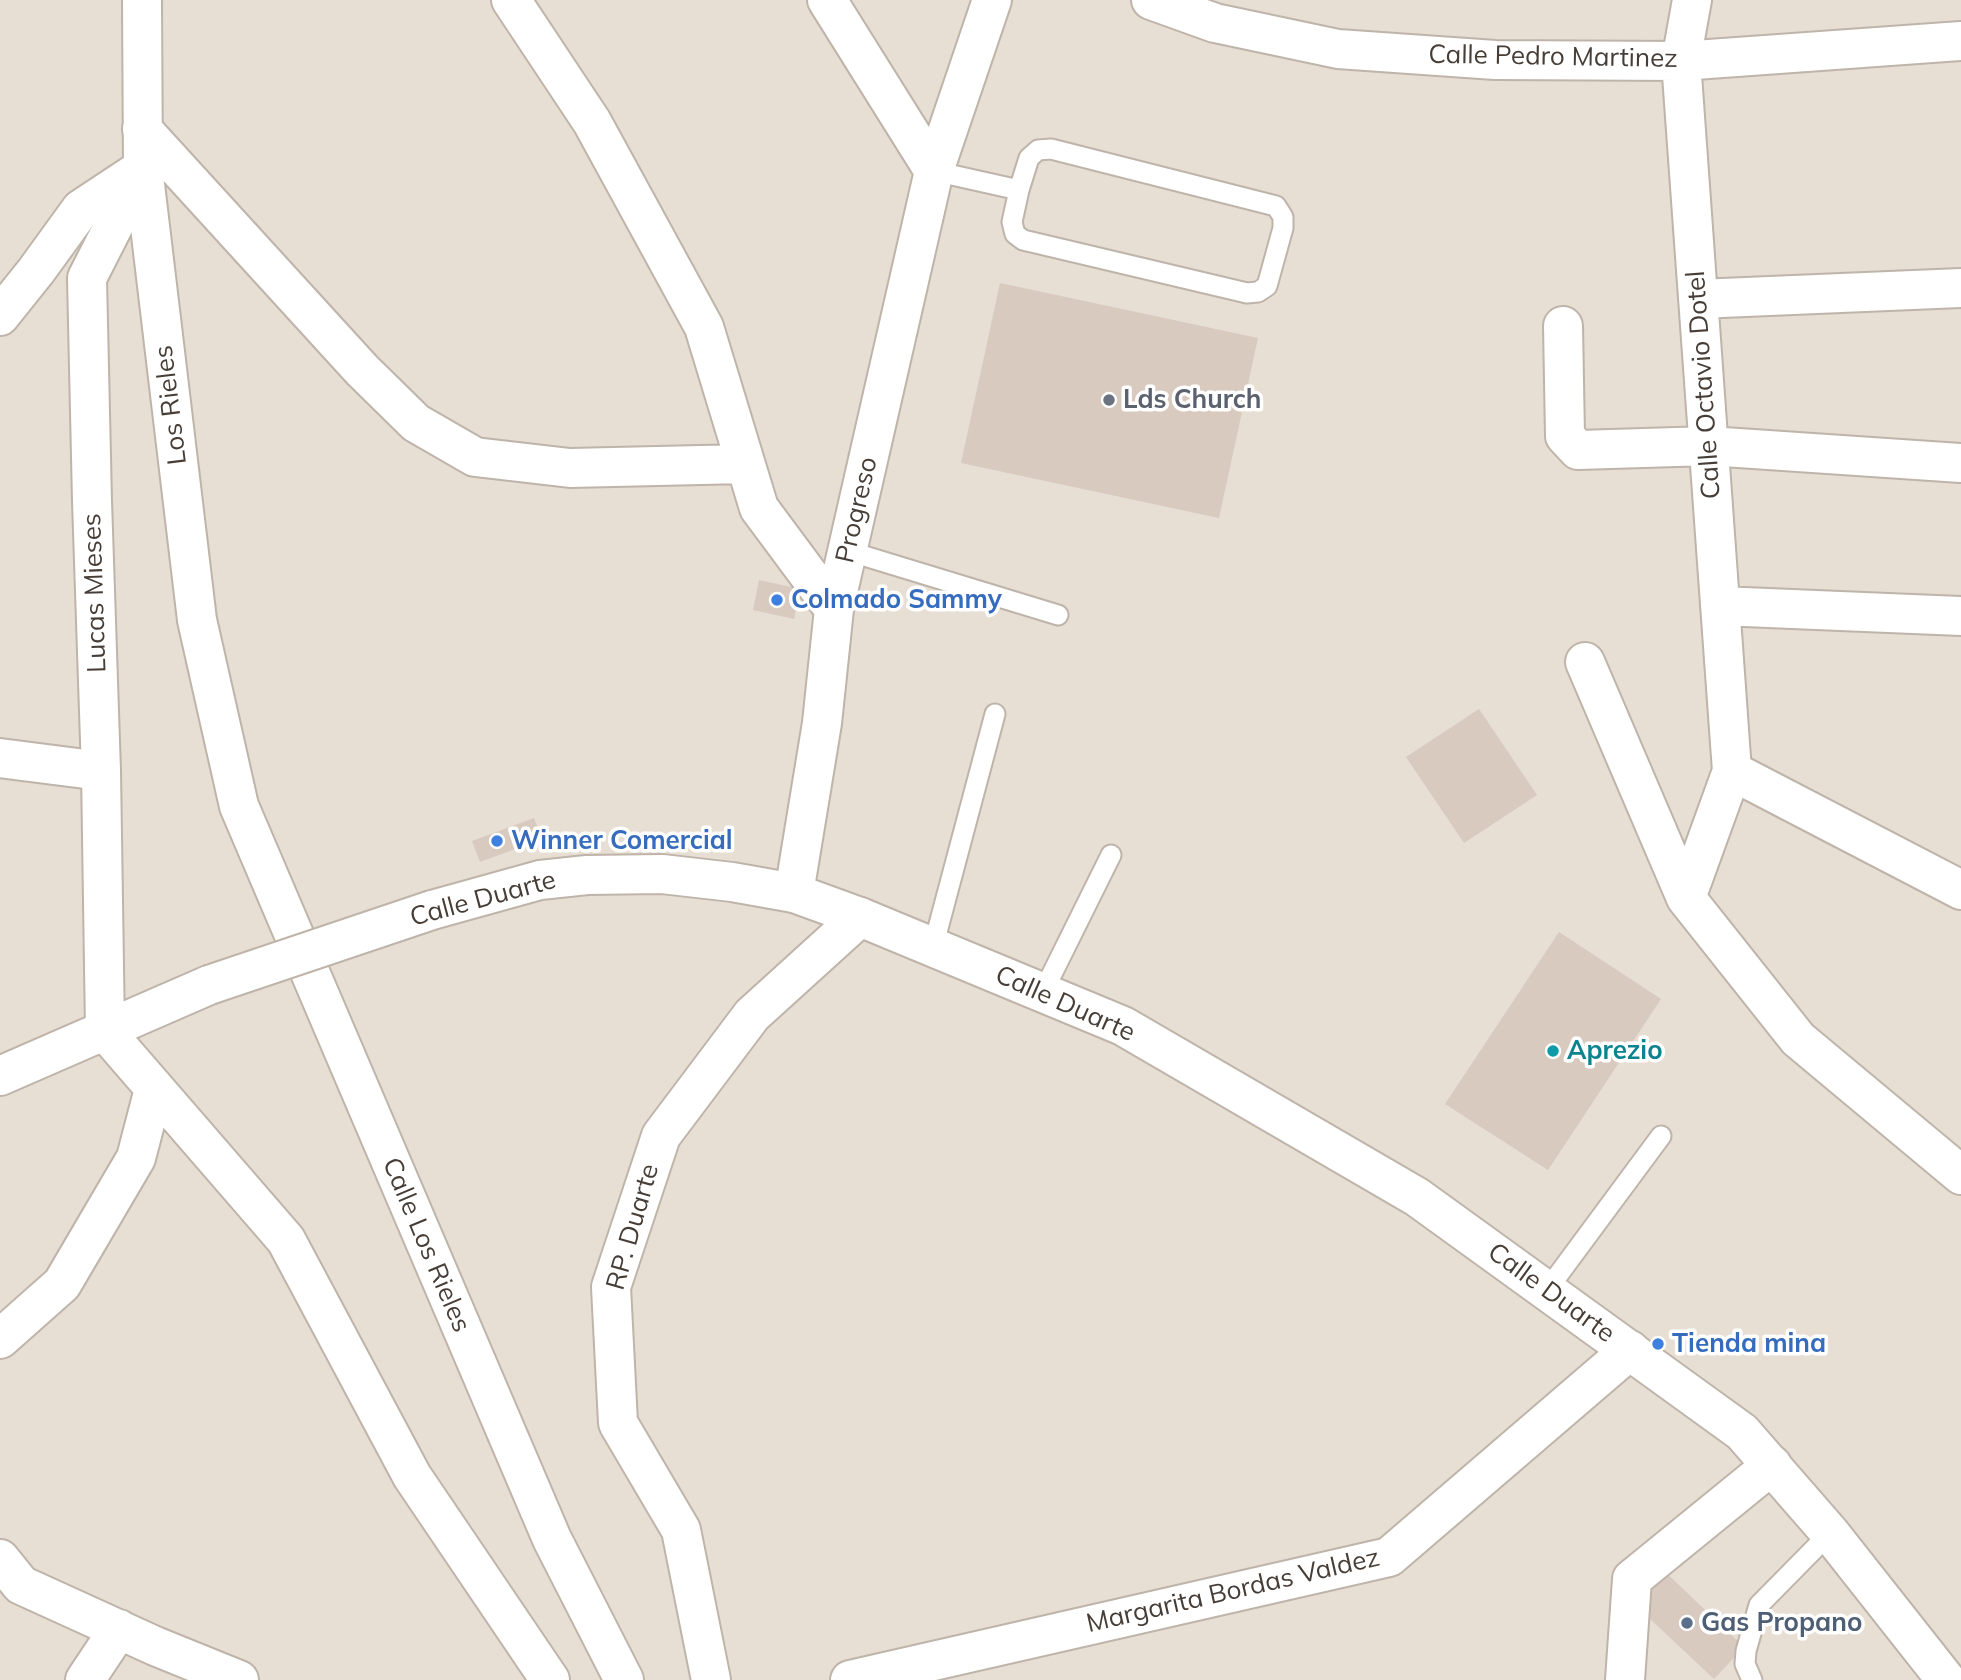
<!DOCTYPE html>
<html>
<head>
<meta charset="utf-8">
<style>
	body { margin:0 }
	canvas { display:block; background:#f3ede6 }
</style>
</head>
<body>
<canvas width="1961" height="1680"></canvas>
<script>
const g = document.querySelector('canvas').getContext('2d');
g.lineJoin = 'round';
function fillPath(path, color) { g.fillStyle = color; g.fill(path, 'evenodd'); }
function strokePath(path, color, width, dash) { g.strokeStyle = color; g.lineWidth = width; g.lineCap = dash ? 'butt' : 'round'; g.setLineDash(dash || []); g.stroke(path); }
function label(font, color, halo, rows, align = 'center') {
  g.font = font + ' Mulish,sans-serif'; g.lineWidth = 7; g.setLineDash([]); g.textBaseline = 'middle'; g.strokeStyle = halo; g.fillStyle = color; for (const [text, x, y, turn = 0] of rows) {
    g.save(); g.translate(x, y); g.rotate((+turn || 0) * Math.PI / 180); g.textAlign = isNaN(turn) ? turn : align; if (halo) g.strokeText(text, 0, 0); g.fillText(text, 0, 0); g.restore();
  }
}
fillPath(new Path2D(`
	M0,0H1961V1680H0Z`), '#e7ded4');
fillPath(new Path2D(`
	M1000,283L1258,338L1219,518L961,463Z
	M759,580L800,589L794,619L753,610Z
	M1479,709L1537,795L1464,843L1406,757Z
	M534,818L542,839L480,862L472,841Z
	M1559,932L1661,999L1548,1170L1445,1104Z
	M1661,1568L1744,1647L1714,1679L1630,1600Z`), '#d8cabf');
const service = new Path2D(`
	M1051,149L1276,206L1283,217V228L1267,286L1258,292L1247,293L1023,240L1015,234L1012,222L1019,190L1029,158L1038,150Z
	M934,171L1019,190
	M848,551L1058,615
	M933,947L995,714
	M1043,992L1111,855
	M1547,1290L1661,1136
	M1752,1680L1745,1664L1746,1651L1759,1605L1830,1533`);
const minor = new Path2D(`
	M511,0L592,122L704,327L759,508L834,609
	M827,0L934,171
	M1151,0L1215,23L1338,49L1495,60L1681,61L1961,41
	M142,129L362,370L416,423L475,457L570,468L745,464
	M1698,299L1961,288
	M0,316L36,271L81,209L143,168L197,620L239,806L552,1539L624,1680
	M1563,326L1565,436L1578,450L1709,446L1961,463
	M1720,606L1961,616
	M1585,662L1686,898L1798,1039L1961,1175
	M0,758L101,771
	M1732,771L1961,890
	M794,893L822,723L834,609L934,171L992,0
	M1686,898L1732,771L1681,61L1692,0
	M105,1031L286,1240L412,1476L550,1680
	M0,1339L62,1284L136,1158L154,1089
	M0,1559L21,1585L155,1646L239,1680
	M85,1680L119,1629
	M711,1680L681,1530L618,1423L611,1287L661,1136L752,1015L860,917
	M850,1680L1389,1557L1630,1350
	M1625,1680L1632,1579L1772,1465`);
const tertiary = new Path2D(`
	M432,910L540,880L587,875L662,874L732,882L794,893L860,917L1123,1026L1417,1197L1742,1432L1830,1533L1946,1680
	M105,1031L101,771L92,501L87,278L143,168L142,0
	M0,1076L209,985`);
strokePath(service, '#bfb4a9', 23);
strokePath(minor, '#bfb4a9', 42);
strokePath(tertiary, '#bfb4a9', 42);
strokePath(service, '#fff', 19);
strokePath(minor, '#fff', 38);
strokePath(tertiary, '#fff', 38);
const tertiaryBridge = new Path2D(`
	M209,985L432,910`);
strokePath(tertiaryBridge, '#bfb4a9', 42, []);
strokePath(tertiaryBridge, '#fff', 38);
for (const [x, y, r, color] of [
	[1109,400,7,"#6b7280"],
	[777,600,7,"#3f7fe0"],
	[497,841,7,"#3f7fe0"],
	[1553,1051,7,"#0f9aa8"],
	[1658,1344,7,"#3f7fe0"],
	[1687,1623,7,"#5c6f8a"]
]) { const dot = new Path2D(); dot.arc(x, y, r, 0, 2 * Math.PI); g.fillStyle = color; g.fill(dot); strokePath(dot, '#fff', 2.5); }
label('26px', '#463d36', '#fff', [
	["Calle Pedro Martinez",1553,57,1],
	["Calle Octavio Dotel",1704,385,-94],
	["Los Rieles",171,405,-97],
	["Progreso",857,510,-77],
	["Lucas Mieses",95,593,-92],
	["Calle Duarte",483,899,-15],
	["Calle Duarte",1065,1004,24],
	["RP. Duarte",633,1227,-74],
	["Calle Los Rieles",426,1245,67],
	["Calle Duarte",1551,1293,36],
	["Margarita Bordas Valdez",1233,1591,-13]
]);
label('bold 26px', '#5b616d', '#fff', [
	["Lds Church",1123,400]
], 'left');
label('bold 26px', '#366cbe', '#fff', [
	["Colmado Sammy",791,600],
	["Winner Comercial",511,841],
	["Tienda mina",1672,1344]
], 'left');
label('bold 26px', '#0d838f', '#fff', [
	["Aprezio",1567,1051]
], 'left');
label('bold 26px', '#4e5e75', '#fff', [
	["Gas Propano",1701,1623]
], 'left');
</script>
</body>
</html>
